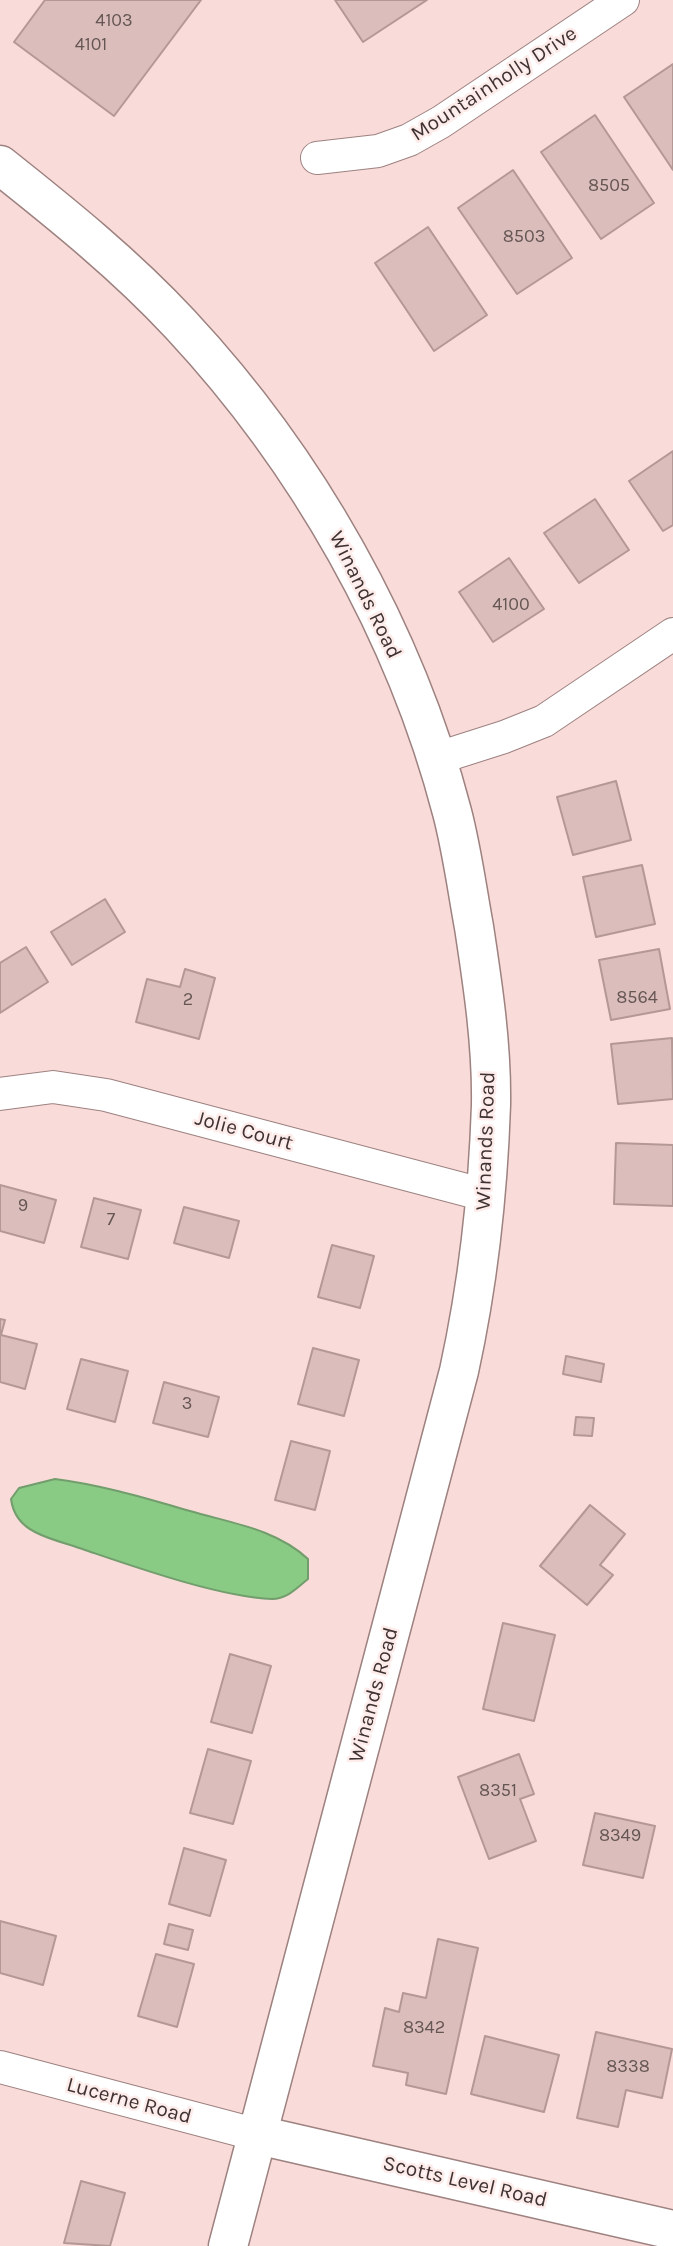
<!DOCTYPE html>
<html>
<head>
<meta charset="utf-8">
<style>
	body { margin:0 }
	canvas { display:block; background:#f9dbd9 }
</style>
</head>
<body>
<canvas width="673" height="2246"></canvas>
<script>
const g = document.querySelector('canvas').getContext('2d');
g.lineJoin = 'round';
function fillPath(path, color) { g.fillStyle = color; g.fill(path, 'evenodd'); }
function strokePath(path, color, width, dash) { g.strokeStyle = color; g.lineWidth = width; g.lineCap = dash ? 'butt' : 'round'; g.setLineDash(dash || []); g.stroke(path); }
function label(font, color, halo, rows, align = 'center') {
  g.font = font + ' Karla,sans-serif'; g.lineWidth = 5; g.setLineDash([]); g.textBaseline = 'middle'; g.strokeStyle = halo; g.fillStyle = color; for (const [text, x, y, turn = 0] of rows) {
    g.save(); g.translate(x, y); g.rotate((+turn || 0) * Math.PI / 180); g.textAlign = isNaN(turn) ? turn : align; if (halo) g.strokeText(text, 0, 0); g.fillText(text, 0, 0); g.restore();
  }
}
const water = new Path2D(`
	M55,1479C102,1485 145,1498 190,1511C231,1523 276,1529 308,1559V1579C297,1588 287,1599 272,1599C220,1597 135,1567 85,1550C69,1544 50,1540 35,1532C21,1525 13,1514 11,1499L19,1488Z`);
fillPath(water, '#89ca85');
strokePath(water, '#729d6c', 2);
const building = new Path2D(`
	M45,0H201L114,116L14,42Z
	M335,0H427L363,42Z
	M673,64V170L624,97Z
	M595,115L654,203L601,239L541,152Z
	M513,170L572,258L517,294L458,208Z
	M428,227L487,315L434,351L375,263Z
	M673,451V525L663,531L629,481Z
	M595,499L629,550L579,583L544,533Z
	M509,558L544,609L493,642L459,592Z
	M616,781L631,840L573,855L557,797Z
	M642,865L655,924L596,937L583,877Z
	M105,899L125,932L72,965L51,932Z
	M26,947L48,982L0,1013V963Z
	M659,949L670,1009L611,1020L599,960Z
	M185,969L215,978L199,1039L136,1022L147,979L180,987Z
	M672,1038L673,1099L618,1104L611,1044Z
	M616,1143L673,1145V1206L614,1204Z
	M0,1185L56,1200L44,1243L0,1231Z
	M94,1198L141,1210L128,1259L81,1247Z
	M184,1207L239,1221L229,1258L174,1243Z
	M332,1245L374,1256L360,1308L318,1297Z
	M0,1319L5,1320L1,1335L37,1344L25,1389L0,1382Z
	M313,1348L359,1360L344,1416L298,1404Z
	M566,1356L604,1364L601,1382L563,1374Z
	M81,1359L128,1371L115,1422L67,1409Z
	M164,1382L219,1397L208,1437L153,1423Z
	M576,1417L594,1418L592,1436L574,1435Z
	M291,1441L330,1451L315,1510L275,1500Z
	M590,1505L625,1534L600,1565L613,1575L587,1605L540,1566Z
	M503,1623L555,1635L534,1721L483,1709Z
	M230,1654L271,1666L252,1733L211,1722Z
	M208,1749L251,1761L233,1824L190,1813Z
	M519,1754L534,1794L520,1799L536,1841L489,1859L458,1777Z
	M595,1813L655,1826L643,1878L583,1865Z
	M184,1848L226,1860L210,1916L169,1904Z
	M0,1921L56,1936L43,1985L0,1973Z
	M169,1924L193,1930L188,1950L164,1944Z
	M438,1939L478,1948L446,2094L406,2085L408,2073L373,2066L385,2008L399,2012L403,1993L426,1998Z
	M156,1954L194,1964L177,2027L138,2016Z
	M596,2032L672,2049L662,2098L626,2090L618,2127L577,2118Z
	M485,2036L559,2055L544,2112L471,2094Z
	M81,2181L125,2193L110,2246L64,2243Z`);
fillPath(building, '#dbbebc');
strokePath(building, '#b49896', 2);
const minor = new Path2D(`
	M317,158L378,151L409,140L441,122L623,0
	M435,759L504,737L544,721L673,634
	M0,1094L53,1087L106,1095L485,1195
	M0,2067L258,2135`);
const tertiary = new Path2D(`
	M0,165C63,215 125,265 180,324C307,460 405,632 452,812C462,850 467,889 474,927C483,986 492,1046 491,1105C488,1195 478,1284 459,1371L228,2246
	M258,2135L673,2230`);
strokePath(minor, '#9d8280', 34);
strokePath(tertiary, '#9d8280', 41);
strokePath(minor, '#fff', 32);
strokePath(tertiary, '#fff', 38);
label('18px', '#655654', null, [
	["4103",114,21],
	["4101",91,45],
	["8505",609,186],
	["8503",524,237],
	["4100",511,605],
	["8564",637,998],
	["2",188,1000],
	["9",23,1206],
	["7",111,1220],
	["3",187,1404],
	["8351",498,1791],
	["8349",620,1836],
	["8342",424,2028],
	["8338",628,2067]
]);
label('21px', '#3e3332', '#feecea', [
	["Mountainholly Drive",494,84,-33],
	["Winands Road",365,595,64],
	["Jolie Court",244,1131,15],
	["Winands Road",486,1141,-88],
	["Winands Road",374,1695,-75],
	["Lucerne Road",129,2101,15],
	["Scotts Level Road",465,2182,13]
]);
</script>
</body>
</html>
